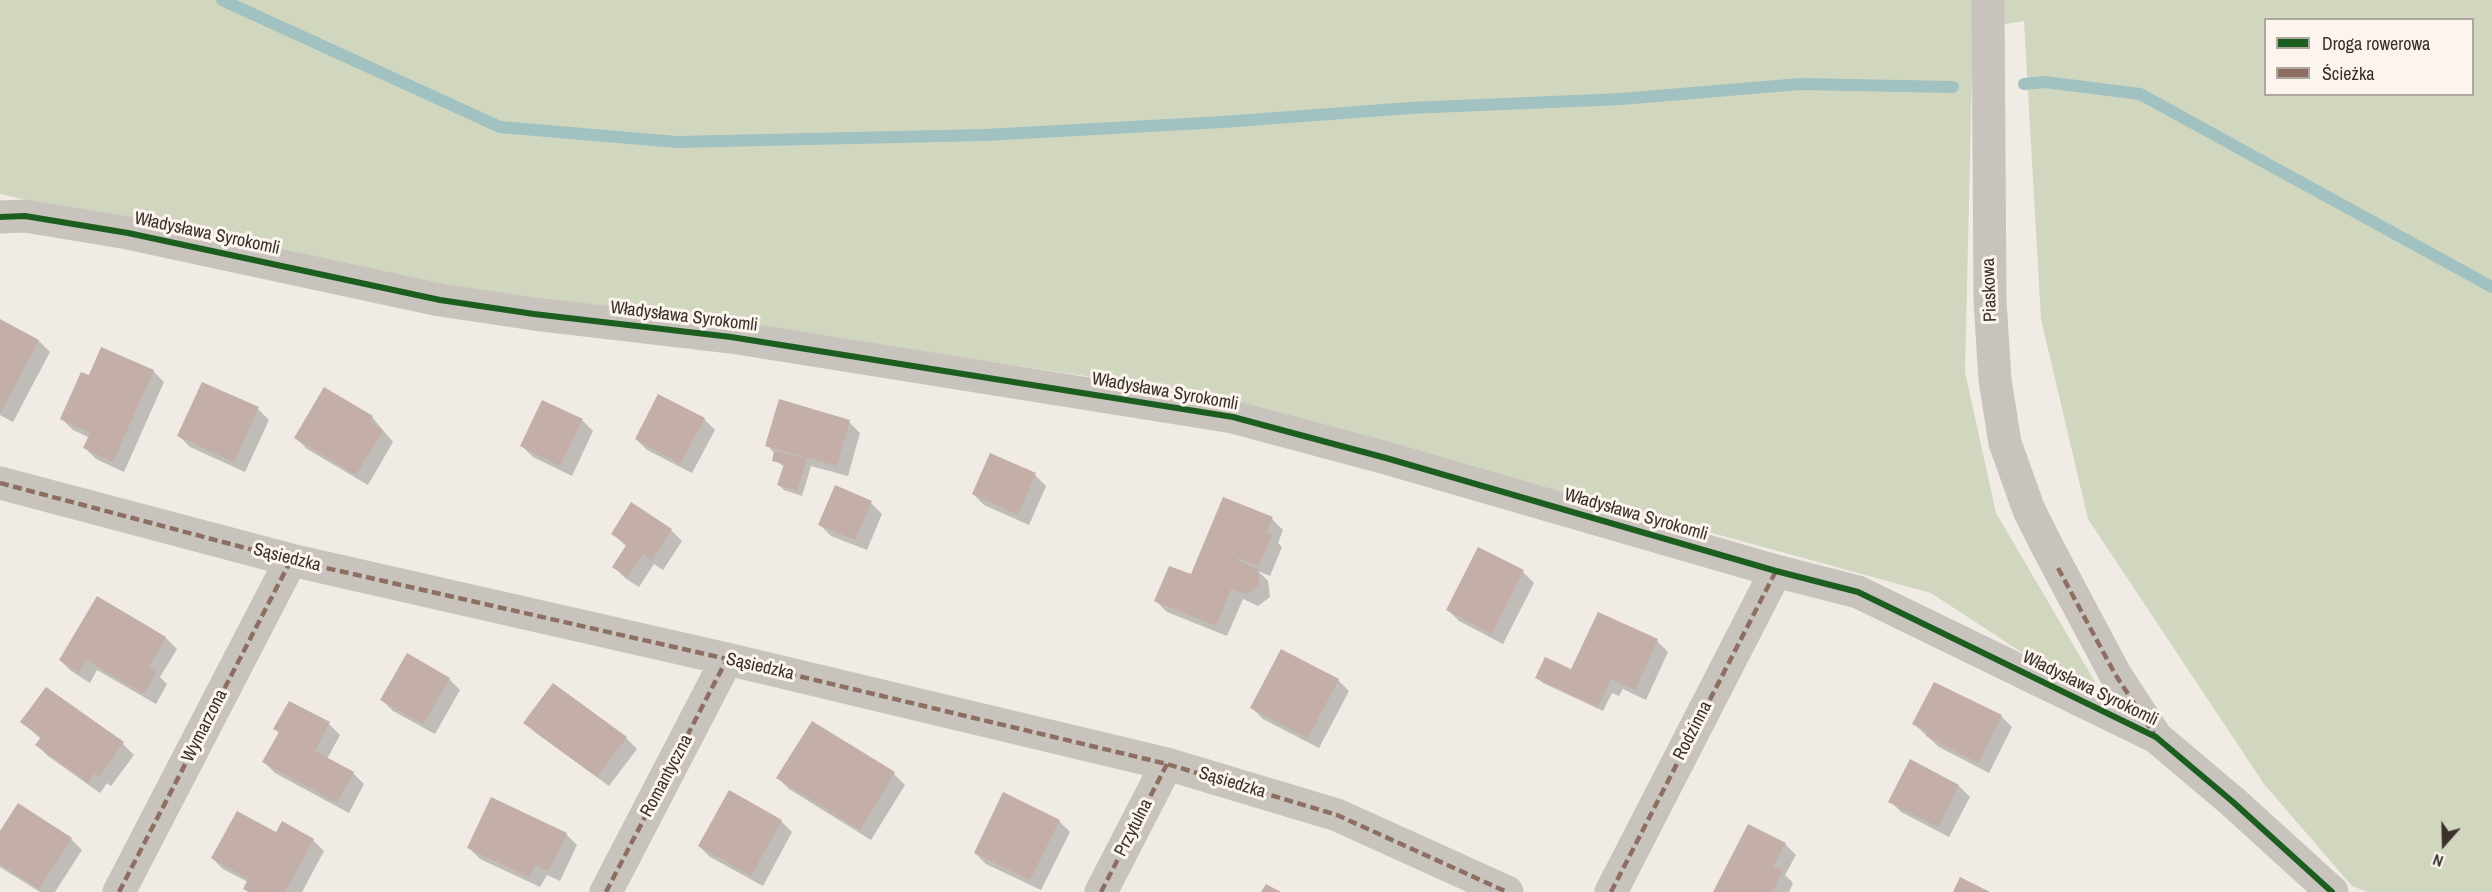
<!DOCTYPE html>
<html>
<head>
<meta charset="utf-8">
<style>
	body { margin:0 }
	#map { position:relative; width:2492px; height:892px; overflow:hidden; background:#f0ebe5; font-family:"Archivo Narrow",sans-serif }
	canvas { display:block }
	.legend { position:absolute; left:2264px; top:18px; width:210px; height:78px; box-sizing:border-box; background:#fbf5ee; border:2px solid #aea6a0; margin:0; padding:8px 10px; list-style:none; font-size:18px; color:#3b302b }
	.legend li { display:flex; align-items:center; gap:12px; height:30px }
	.legend b { width:30px; border:2px solid #aea6a0 }
	.north { position:absolute; left:2414px; top:814px; width:60px; height:60px; -webkit-text-stroke:4px #fbf5ee; paint-order:stroke; rotate:200deg; font-size:16px; font-weight:700; line-height:24px; text-align:center; color:#3b302b }
	.north::after { content:''; display:block; margin:auto; width:21px; height:27px; background:#3b302b; clip-path:polygon(50% 0,100% 100%,50% 72%,0 100%) }
</style>
</head>
<body>
<div id="map">
<canvas width="2492" height="892"></canvas>
<ul class="legend">
<li><b style="height:8px;background:#1b5e20"></b>Droga rowerowa</li>
<li><b style="height:8px;background:#8d6e63"></b>Ścieżka</li>
</ul>
<div class="north">N</div>
</div>
<script>
const g = document.querySelector('canvas').getContext('2d');
g.lineJoin = 'round';
function fillPath(path, color) { g.fillStyle = color; g.fill(path, 'evenodd'); }
function strokePath(path, color, width, dash) { g.strokeStyle = color; g.lineWidth = width; g.lineCap = dash ? 'butt' : 'round'; g.setLineDash(dash || []); g.stroke(path); }
function label(font, color, halo, rows, align = 'center') {
  g.font = font + ' "Archivo Narrow",sans-serif'; g.lineWidth = 6; g.setLineDash([]); g.textBaseline = 'middle'; g.strokeStyle = halo; g.fillStyle = color; for (const [text, x, y, turn = 0] of rows) {
    g.save(); g.translate(x, y); g.rotate((+turn || 0) * Math.PI / 180); g.textAlign = isNaN(turn) ? turn : align; if (halo) g.strokeText(text, 0, 0); g.fillText(text, 0, 0); g.restore();
  }
}
fillPath(new Path2D(`
	M0,0H2492V892H2367L2352,886L2264,784L2088,519L2041,319L2024,21L1973,29L1965,372L1996,513L2098,687L2084,693L1931,593L1205,394L772,329L365,275L0,194ZM2266,20H2472V94H2266Z`), '#d1d6bf');
fillPath(new Path2D(`
	M0,320L39,341L50,352L13,422L0,415Z
	M153,371L164,382L124,472L96,459L85,448L90,438L73,430L62,419L90,377Z
	M325,389L372,417L393,442L368,485L307,449L296,438Z
	M258,409L269,420L245,472L190,447L179,436Z
	M704,419L715,430L692,473L647,450L636,439Z
	M582,420L593,431L572,476L533,457L522,446Z
	M849,422L860,433L848,476L811,466L802,496L784,490L779,485L785,467L774,460L775,454L767,445Z
	M1035,475L1046,486L1029,525L984,505L973,494Z
	M836,487L871,503L882,514L867,550L831,536L820,525Z
	M1272,519L1283,530L1278,543L1282,547L1270,576L1258,571L1268,581L1270,597L1258,606L1243,599L1227,636L1167,612L1156,601Z
	M671,530L682,541L663,570L654,564L639,587L625,578L614,567L627,547L613,534Z
	M1523,572L1534,583L1503,644L1459,621L1448,610Z
	M97,598L166,638L177,649L160,677L167,684L156,704L97,670L90,683L71,671L60,660Z
	M1657,641L1668,652L1646,700L1623,689L1619,696L1612,693L1603,711L1543,683L1537,678L1572,671Z
	M449,679L460,690L435,734L393,711L382,700Z
	M1338,680L1349,691L1319,748L1263,719L1252,708Z
	M2001,716L2012,727L1989,773L1939,747L1914,724Z
	M22,722L123,744L134,755L111,786L107,783L100,793L48,756L37,745L41,739Z
	M525,722L626,738L637,749L609,786L536,733Z
	M812,723L894,774L905,785L871,840L789,789L778,778Z
	M329,724L340,735L327,759L353,773L364,784L349,813L275,773L264,762L280,734L275,729Z
	M1959,786L1970,797L1949,837L1901,812L1890,801Z
	M781,821L792,832L763,886L710,857L699,846Z
	M1059,821L1070,832L1041,890L986,864L975,853Z
	M282,823L313,840L324,851L302,892H248L245,888L248,882L223,869L212,858L276,834Z
	M0,834L71,839L82,850L55,892H40L0,867Z
	M566,834L577,845L560,881L547,875L540,887L480,859L469,848Z
	M1785,844L1796,855L1785,875L1793,883L1789,892H1715Z`), '#0003');
strokePath(new Path2D(`
	M222,0L500,127L677,142L985,135L1223,122L1410,108L1621,99L1800,84L1953,87
	M2024,84L2045,82L2140,94L2492,287`), '#a1c2c1', 12);
fillPath(new Path2D(`
	M0,319L39,340L0,414Z
	M101,347L154,370L113,462L83,448L90,433L60,419L81,372L89,375Z
	M202,382L259,407L234,462L177,436Z
	M324,387L373,416L370,421L383,430L356,475L294,438Z
	M658,394L705,418L680,464L635,439Z
	M779,399L850,420L837,466L765,446Z
	M542,400L583,419L560,466L520,446Z
	M774,451L807,459L797,491L777,485L784,464L772,461Z
	M990,453L1036,473L1018,515L972,494Z
	M835,485L872,501L855,540L818,525Z
	M1223,497L1273,517L1266,533L1272,535L1259,566L1238,558L1237,560L1258,569L1259,585L1247,595L1231,589L1216,626L1154,601L1169,566L1191,574Z
	M631,502L672,529L652,560L643,554L627,577L612,567L627,544L611,534Z
	M1478,547L1524,570L1492,634L1446,610Z
	M97,596L166,637L149,667L157,672L144,694L86,660L79,673L59,660Z
	M1598,612L1658,639L1635,690L1611,679L1598,707L1535,678L1545,657L1571,669Z
	M1281,649L1339,679L1308,738L1250,708Z
	M407,653L450,678L423,724L380,700Z
	M1934,682L2002,715L1978,763L1926,736L1927,732L1912,724Z
	M553,683L627,737L597,777L523,723Z
	M46,687L124,742L99,777L95,773L88,783L35,745L41,737L20,722Z
	M289,701L330,722L315,751L354,772L337,803L262,762L279,732L273,729Z
	M812,721L895,772L860,830L776,778Z
	M1910,759L1959,785L1938,827L1888,802Z
	M729,790L782,820L751,876L698,846Z
	M1003,792L1060,820L1030,880L974,853Z
	M491,797L567,833L549,871L535,865L529,877L467,848Z
	M18,803L72,838L39,889L0,864V831Z
	M237,811L276,832L282,821L314,839L285,892H249L243,889L248,879L211,858Z
	M1748,824L1786,843L1773,866L1783,871L1772,892H1713Z
	M1960,877L1990,892H1953Z
	M1266,884L1281,892H1261Z`), '#c3afa7');
strokePath(new Path2D(`
	M1988,0L1990,301L1995,380L2005,443L2029,510L2048,548L2115,674L2156,737
	M0,217L25,216L128,233L440,300L534,314L731,337L1233,417L1386,458L1776,571L1858,592L2156,737L2233,802L2332,892
	M0,483L291,560L727,659L1167,764L1337,815L1507,892
	M119,892L291,560
	M606,892L727,659
	M1101,892L1167,764
	M1611,892L1776,571`), '#c9c3be', 33);
strokePath(new Path2D(`
	M0,483L291,560L727,659L1167,764L1337,815L1507,892
	M2058,568L2115,674L2154,734
	M119,892L291,560
	M606,892L727,659
	M1101,892L1167,764
	M1611,892L1776,571`), '#8d6e63', 4.5, [9, 4.5]);
strokePath(new Path2D(`
	M0,217L25,216L128,233L440,300L534,314L731,337L1233,417L1386,458L1776,571L1858,592L2156,737L2233,802L2332,892`), '#1b5e20', 6);
label('18px', '#3b302b', '#fbf5ee', [
	["Władysława Syrokomli",207,234,12],
	["Piaskowa",1990,290,-92],
	["Władysława Syrokomli",684,317,7],
	["Władysława Syrokomli",1165,392,10],
	["Władysława Syrokomli",1636,515,16],
	["Sąsiedzka",287,558,14],
	["Sąsiedzka",760,667,13],
	["Władysława Syrokomli",2090,689,26],
	["Wymarzona",205,726,-63],
	["Rodzinna",1693,731,-63],
	["Romantyczna",667,776,-62],
	["Sąsiedzka",1232,783,17],
	["Przytulna",1134,828,-63]
]);
</script>
</body>
</html>
